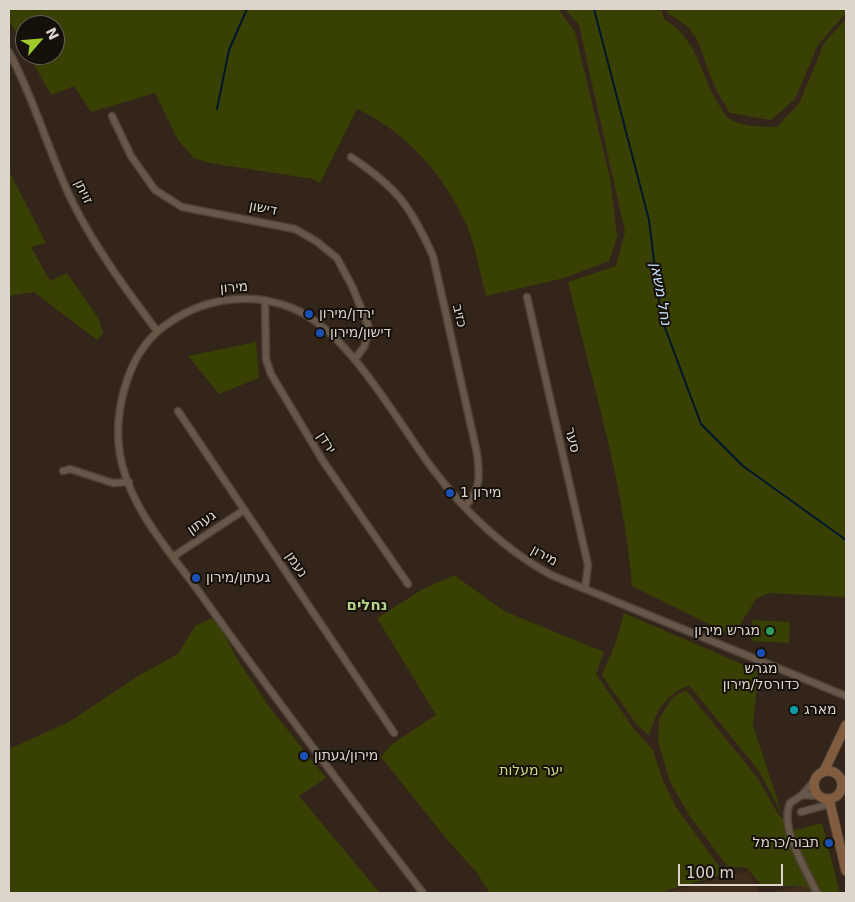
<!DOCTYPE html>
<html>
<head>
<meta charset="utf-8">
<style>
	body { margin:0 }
	#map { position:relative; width:855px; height:902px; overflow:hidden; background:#332519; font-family:"DejaVu Sans",sans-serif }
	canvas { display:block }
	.frame { position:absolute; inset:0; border:10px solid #ddd4cc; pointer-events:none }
	.north { position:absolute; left:15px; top:15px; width:50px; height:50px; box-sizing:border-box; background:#16100a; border:1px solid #665e58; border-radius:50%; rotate:63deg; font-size:14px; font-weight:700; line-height:20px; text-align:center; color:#ddd4cc }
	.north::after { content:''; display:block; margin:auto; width:18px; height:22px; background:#9fca2d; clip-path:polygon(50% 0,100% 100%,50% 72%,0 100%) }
	.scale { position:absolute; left:678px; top:864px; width:105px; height:22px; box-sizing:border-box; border:2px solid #ddd4cc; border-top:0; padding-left:6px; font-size:15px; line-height:18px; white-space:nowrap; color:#ddd4cc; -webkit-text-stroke:4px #16100a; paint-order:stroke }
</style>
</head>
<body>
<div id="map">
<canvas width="855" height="902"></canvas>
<div class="frame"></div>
<div class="north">N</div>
<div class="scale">100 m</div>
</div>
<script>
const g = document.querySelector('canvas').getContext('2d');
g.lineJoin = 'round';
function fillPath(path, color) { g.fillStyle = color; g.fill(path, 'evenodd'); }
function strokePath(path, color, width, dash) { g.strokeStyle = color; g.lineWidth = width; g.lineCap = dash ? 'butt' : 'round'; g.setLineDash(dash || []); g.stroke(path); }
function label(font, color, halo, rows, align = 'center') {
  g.font = font + ' "DejaVu Sans",Heebo,sans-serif'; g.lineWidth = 4; g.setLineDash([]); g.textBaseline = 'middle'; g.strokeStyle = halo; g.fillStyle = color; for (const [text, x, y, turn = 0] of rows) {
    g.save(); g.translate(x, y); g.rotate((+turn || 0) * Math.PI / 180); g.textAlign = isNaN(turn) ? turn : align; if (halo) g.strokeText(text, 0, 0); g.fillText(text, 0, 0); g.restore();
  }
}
fillPath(new Path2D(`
	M748,871L760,892L771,893L809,884L813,893H673L672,891Z`), '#402c1b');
fillPath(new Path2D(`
	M9,9H558L575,32L610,178L617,237L609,261L564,278L486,296C480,274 476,248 467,226C445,176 407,132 357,109L320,183L313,179L210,163L194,158L178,140L155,93L91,112L74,86L51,95L29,55H55V25H25V48L9,20Z
	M565,9H661L664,19C698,39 700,74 719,105C722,109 724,115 728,118C742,127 761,127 777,127L800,102L824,43L846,19V597L769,593L756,599L733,636L632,586C624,483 592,382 568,282L616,266L625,232L579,25Z
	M667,9H846V13L818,45L795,99L771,120L730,113C724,103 717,93 713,82C699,52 703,30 668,14Z
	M9,171L46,243L31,247L50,281L67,273L99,319L103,333L97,340L34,292L9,296Z
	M256,342L259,378L219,394L188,356Z
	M454,575L504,611L604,652L596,674L634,729L653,750L663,781L676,807L721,869L731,872L665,891L666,893H490L477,873L445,837L381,757L391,745L436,715L377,618L423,589Z
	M624,613L758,671L753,725L782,814L759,771L689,685C663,697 658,709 649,735L636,724L602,675L616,642Z
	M215,617L239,662L271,709L326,778L299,796L380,893H9V749L69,722L138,676L178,654L195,626Z
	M752,620L790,622L789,643L751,641Z
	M686,690L757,777L778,814L795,830L822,823L840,893H812L805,886H762L747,868L727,866L689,815L670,782L658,741L659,719L673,697Z`), '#394004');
strokePath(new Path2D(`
	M594,9L649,220L661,317L701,424L743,466L846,540
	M217,109L229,50L247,9`), '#011629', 2);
const street = new Path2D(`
	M9,52C35,100 49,154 73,203C96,249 127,291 157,331
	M112,116L131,156L155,190L182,207L295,229L316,241L337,258L352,286L368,325L367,337L364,347L355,359
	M351,157C397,188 410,205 433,256L477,453C480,475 481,490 465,506
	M527,297L588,565L585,589
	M265,300L266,359L271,374L323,461L408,584
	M178,411L394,733
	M63,471L70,469L113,483L129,482
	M174,556L244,510
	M815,780L802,795L790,803C779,829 806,869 817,893
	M802,795L820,796
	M801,812L830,804
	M423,893C348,795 274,697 202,596C173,555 134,514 122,464C111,420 125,356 163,327C200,299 248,290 292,308C348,330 396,420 432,468C464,511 504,549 551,575L846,696`);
const secondary = new Path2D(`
	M814 785a14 14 0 1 1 28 0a14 14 0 1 1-28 0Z
	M824,771L846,725
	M829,799L846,871`);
strokePath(street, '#4d4138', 9);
strokePath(secondary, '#4d4138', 11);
strokePath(street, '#675749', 6);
strokePath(secondary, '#825c3e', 9);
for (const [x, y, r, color] of [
	[309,314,5,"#1a4fb4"],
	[320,333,5,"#1a4fb4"],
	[450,493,5,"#1a4fb4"],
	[196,578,5,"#1a4fb4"],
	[770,631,5,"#2e9e5b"],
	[761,653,5,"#1a4fb4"],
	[794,710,5,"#0f9aa8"],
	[304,756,5,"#1a4fb4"],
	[829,843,5,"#1a4fb4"]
]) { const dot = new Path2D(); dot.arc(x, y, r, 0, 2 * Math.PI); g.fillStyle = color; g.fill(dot); strokePath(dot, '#16100a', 2); }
label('14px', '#ddd4cc', '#16100a', [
	["זויתן",83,192,65],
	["דישון",263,209,11],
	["מירון",234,288,-4],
	["כזיב",459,316,77],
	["סער",572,440,77],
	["ירדן",326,443,57],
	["געתון",202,523,-34],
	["מירון",544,556,29],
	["נעמן",296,565,56]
]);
label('14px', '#ddd4cc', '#16100a', [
	["ירדן/מירון",319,314],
	["דישון/מירון",330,333],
	["מירון 1",460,493],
	["געתון/מירון",206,578],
	["מגרש מירון",760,631,"right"],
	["מגרש",761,669,"center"],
	["כדורסל/מירון",761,685,"center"],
	["מארג",804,710],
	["מירון/געתון",314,756],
	["תבור/כרמל",819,843,"right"]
], 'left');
label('14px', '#ccda86', '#16100a', [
	["יער מעלות",531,771]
]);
label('italic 15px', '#c4dff7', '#16100a', [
	["נחל משאן",660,294,80]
]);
label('bold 15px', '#b7d188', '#16100a', [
	["נחלים",367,606]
]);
</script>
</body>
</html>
